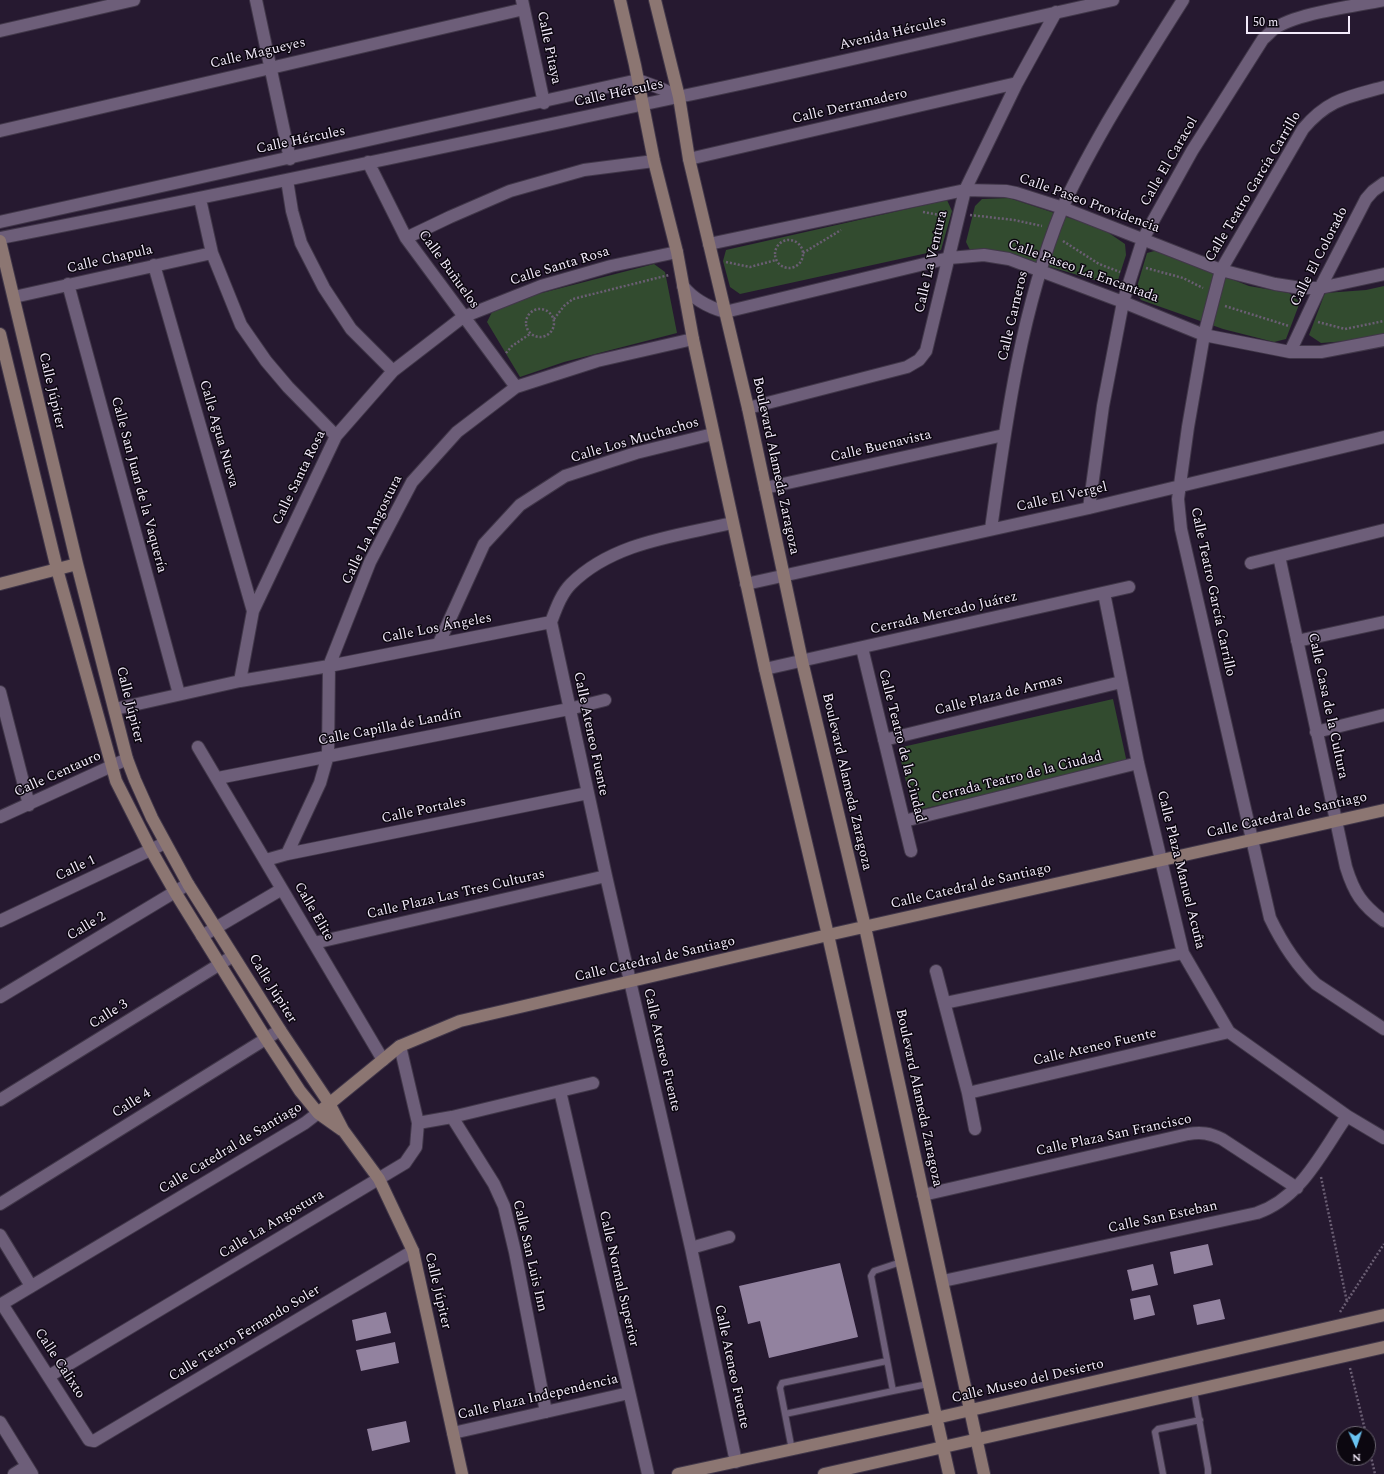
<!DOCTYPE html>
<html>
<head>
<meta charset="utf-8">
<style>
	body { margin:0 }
	#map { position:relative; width:1384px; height:1474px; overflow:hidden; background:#261930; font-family:Spectral,serif }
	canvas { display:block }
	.north { position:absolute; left:1336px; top:1426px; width:40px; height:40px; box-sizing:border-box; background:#0c0710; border:1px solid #68626e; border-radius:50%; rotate:177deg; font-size:11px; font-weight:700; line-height:16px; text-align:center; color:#f3ebfb }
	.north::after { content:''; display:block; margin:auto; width:14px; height:18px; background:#6ac3f2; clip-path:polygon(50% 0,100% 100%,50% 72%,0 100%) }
	.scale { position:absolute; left:1246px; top:16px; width:104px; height:18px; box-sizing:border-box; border:2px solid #f3ebfb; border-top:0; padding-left:5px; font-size:12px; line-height:14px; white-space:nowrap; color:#f3ebfb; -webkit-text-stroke:3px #0c0710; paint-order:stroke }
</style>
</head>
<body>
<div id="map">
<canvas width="1384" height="1474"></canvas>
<div class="north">N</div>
<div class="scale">50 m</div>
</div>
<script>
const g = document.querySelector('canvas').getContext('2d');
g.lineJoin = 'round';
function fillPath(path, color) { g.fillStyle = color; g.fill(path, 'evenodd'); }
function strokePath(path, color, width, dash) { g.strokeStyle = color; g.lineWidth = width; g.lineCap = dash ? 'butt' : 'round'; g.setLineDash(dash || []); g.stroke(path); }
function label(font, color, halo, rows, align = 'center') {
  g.font = font + ' Spectral,serif'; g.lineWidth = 3; g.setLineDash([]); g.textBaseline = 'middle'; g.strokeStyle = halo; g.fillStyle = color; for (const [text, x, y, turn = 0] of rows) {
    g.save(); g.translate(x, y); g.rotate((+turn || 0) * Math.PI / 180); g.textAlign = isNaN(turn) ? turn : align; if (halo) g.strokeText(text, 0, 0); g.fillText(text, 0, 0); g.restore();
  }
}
fillPath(new Path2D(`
	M1009,198L1103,229L1125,244L1126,255L1118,280L1108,284L1010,255L970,250L966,242L975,206L982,199Z
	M947,200L952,211L941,250L740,294L730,287L723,261L726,250Z
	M1158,250L1249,286L1289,293L1300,302L1286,339L1274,342L1223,329L1141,300L1136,290L1147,253Z
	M654,264L665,272L677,333L564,362L520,377L487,322L492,312L507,302Z
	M1384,286V334L1360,340L1321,343L1309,335L1325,293L1366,290Z
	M1113,699L1127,763L913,811L898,748Z`), '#324b2f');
fillPath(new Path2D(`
	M1208,1244L1213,1265L1174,1274L1170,1252Z
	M840,1263L858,1337L769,1358L760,1321L748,1324L739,1286Z
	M1153,1264L1158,1285L1132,1291L1127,1270Z
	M1150,1295L1155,1315L1134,1320L1130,1299Z
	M1220,1299L1225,1319L1197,1325L1193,1305Z
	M386,1312L391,1333L356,1341L352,1320Z
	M395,1342L399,1363L361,1371L356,1350Z
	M406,1421L410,1442L372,1451L367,1429Z`), '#92829f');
const lane = new Path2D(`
	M901,1262L874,1271L871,1276L893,1391L928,1384
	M1194,1391L1208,1469V1474
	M785,1414L893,1391
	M792,1450L780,1388L782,1383L887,1361
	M1163,1474L1155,1432L1158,1429L1200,1420`);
const street = new Path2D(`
	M256,0L290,159
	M522,0L544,103
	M0,31L134,0
	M1384,87C1348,97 1328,99 1303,129L1221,270L1204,335L1188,427L1178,499L1181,529L1270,918C1281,941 1297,966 1316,984L1384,1029
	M0,131L524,9
	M689,159L1017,83
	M368,162L406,238L516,387
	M287,180L292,211L301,243L324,288L351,329L393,371
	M200,199L212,253L241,325L266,361L288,387L336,436
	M0,222L638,80L660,88L679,97
	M0,238C226,194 452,145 678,97C823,67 968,32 1113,0
	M406,238L450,217L510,191L584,170L654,161
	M709,244L965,190L1006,191L1016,193L1063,208L1221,270L1275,284L1301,288H1320L1384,274
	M154,265L253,611
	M68,284L179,694
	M683,286C694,300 708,307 725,312L949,258L984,255L1009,259L1123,302L1204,335L1290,352H1321L1384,340
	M14,297L212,253
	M1290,352L1320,288L1366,199L1373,191L1384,183
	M748,408L907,367L919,360L926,351L965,190L1017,83L1056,12
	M765,488L1004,435
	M1089,508L1103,406L1123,302L1143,239L1192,151L1263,39C1267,36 1270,32 1274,29C1296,13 1356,6 1384,0
	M991,529C1006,421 1021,310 1062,209C1075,179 1091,151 1107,123C1131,82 1157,41 1183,0
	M1279,556L1346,867C1354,893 1362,905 1384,921
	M1251,563L1384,530
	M746,584L1089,508L1384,437
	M1104,593L1138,763L1183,953L1229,1032L1347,1116L1384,1138
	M551,622L606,876L691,1248L736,1462
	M551,622C556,609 561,594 571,584C613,542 677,536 732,523
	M1297,641L1384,622
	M439,643L484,544L520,505L565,476L636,453L713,434
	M862,648L911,851
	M765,669L1129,587
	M240,681L253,611L336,436L393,371L463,317L541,286L611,266L677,252
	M0,692L29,805
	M115,709L240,681L329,666L551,622
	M1316,732L1384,715
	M884,740L1121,682
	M198,747L383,1060
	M218,778L569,709L605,700
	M0,817L127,759
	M904,821L1138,763
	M287,854L320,783L328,755L329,666L370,562L412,482L457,432L516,387L597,361L693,339
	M266,860L287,854L588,793
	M0,921L165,843
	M202,936L282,889
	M314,943L606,876
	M936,971L968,1093L975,1129
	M0,997L188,884
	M945,1003L1183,953
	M560,1091L648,1474
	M968,1093L1229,1032
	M0,1100L233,956
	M452,1117L494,1184L504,1206L515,1252L546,1412
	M418,1123L452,1117L593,1083
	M923,1195L1188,1134C1201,1132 1210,1133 1222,1139L1297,1188
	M0,1204L280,1030
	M0,1235L31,1286
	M691,1248L729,1237
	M943,1281L1257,1213C1301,1198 1321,1153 1347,1116
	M2,1304L89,1440L94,1441L413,1251
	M0,1305L305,1123L318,1113
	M49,1376L405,1163L416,1147L418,1123L400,1046
	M0,1422L32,1474
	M453,1433L629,1393
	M14,1474L27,1466`);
const secondary = new Path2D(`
	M620,0L635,65L654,161L677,252L693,339L765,669L828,935L949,1474
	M655,0L679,97L689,159L748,408L802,661L865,927L984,1474
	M0,241L77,564L127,759L135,780L152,818L188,884L280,1030L329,1103L343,1130L379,1179L413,1251L462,1474
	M0,334L57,569L116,781L151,850L175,892L266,1039L300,1091L318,1113L342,1130
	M0,584L77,564
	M318,1113L400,1046L460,1021L828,935L1384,810
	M678,1474L936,1418L1384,1315
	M824,1474L1384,1347`);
strokePath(lane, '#413749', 8);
strokePath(street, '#413749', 14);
strokePath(secondary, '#413749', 14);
strokePath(new Path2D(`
	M923,212L946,216
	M970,215L1014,220L1042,226
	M775 254a14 14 0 1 1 28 0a14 14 0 1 1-28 0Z
	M1063,241L1099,264L1120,272
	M803,253L841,230
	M726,262L750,267L776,260
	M1146,268L1183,278L1203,288
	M1225,306L1289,326
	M526 323a14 14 0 1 1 28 0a14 14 0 1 1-28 0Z
	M554,319L564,306L573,299L669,275
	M1318,322L1345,329L1384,321
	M506,353L512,346L530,334
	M1321,1177L1347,1302
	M1340,1312L1384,1244
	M1350,1368L1366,1434
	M1368,1444L1375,1474`), '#6a5e73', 2.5, [2, 2]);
strokePath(lane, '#6d5e79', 6);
strokePath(street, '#6d5e79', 12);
strokePath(secondary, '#8c7672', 12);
label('14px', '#f3ebfb', '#0c0710', [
	["Avenida Hércules",893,34,-13],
	["Calle Pitaya",548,48,78],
	["Calle Magueyes",258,54,-13],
	["Calle Hércules",619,94,-12],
	["Calle Derramadero",850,107,-13],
	["Calle Hércules",301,141,-12],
	["Calle El Caracol",1170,162,-60],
	["Calle Teatro García Carrillo",1254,187,-59],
	["Calle Paseo Providencia",1089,204,20],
	["Calle El Colorado",1320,257,-63],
	["Calle Chapula",110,260,-13],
	["Calle La Ventura",932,262,-77],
	["Calle Santa Rosa",560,267,-17],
	["Calle Buñuelos",448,270,54],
	["Calle Paseo La Encantada",1083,272,20],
	["Calle Carneros",1014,316,-77],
	["Calle Júpiter",51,391,77],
	["Calle Agua Nueva",218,434,74],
	["Calle Los Muchachos",635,441,-16],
	["Calle Buenavista",881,447,-13],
	["Boulevard Alameda Zaragoza",775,466,78],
	["Calle Santa Rosa",300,478,-64],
	["Calle San Juan de la Vaquería",138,485,75],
	["Calle El Vergel",1062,498,-13],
	["Calle La Angostura",373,530,-64],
	["Calle Teatro García Carrillo",1212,592,78],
	["Cerrada Mercado Juárez",944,614,-13],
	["Calle Los Ángeles",437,629,-11],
	["Calle Plaza de Armas",999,696,-14],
	["Calle Júpiter",129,705,76],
	["Calle Casa de la Cultura",1327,706,78],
	["Calle Capilla de Landín",390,728,-11],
	["Calle Ateneo Fuente",590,734,78],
	["Calle Teatro de la Ciudad",901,746,76],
	["Calle Centauro",58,775,-24],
	["Cerrada Teatro de la Ciudad",1017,778,-14],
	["Boulevard Alameda Zaragoza",846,782,77],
	["Calle Portales",424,811,-12],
	["Calle Catedral de Santiago",1287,816,-13],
	["Calle 1",76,869,-25],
	["Calle Plaza Manuel Acuña",1180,870,76],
	["Calle Catedral de Santiago",971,887,-13],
	["Calle Plaza Las Tres Culturas",456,895,-13],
	["Calle Elite",313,912,60],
	["Calle 2",87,927,-31],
	["Calle Catedral de Santiago",655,960,-13],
	["Calle Júpiter",272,989,58],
	["Calle 3",109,1015,-32],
	["Calle Ateneo Fuente",1095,1048,-13],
	["Calle Ateneo Fuente",661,1050,77],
	["Boulevard Alameda Zaragoza",918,1098,78],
	["Calle 4",132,1104,-32],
	["Calle Plaza San Francisco",1114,1136,-12],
	["Calle Catedral de Santiago",231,1149,-31],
	["Calle San Esteban",1163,1218,-12],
	["Calle La Angostura",272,1225,-31],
	["Calle San Luis Inn",529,1256,77],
	["Calle Normal Superior",618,1279,77],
	["Calle Júpiter",437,1291,77],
	["Calle Teatro Fernando Soler",245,1334,-31],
	["Calle Calixto",59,1364,57],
	["Calle Ateneo Fuente",731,1367,78],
	["Calle Museo del Desierto",1028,1382,-13],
	["Calle Plaza Independencia",538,1398,-13]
]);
</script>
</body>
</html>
